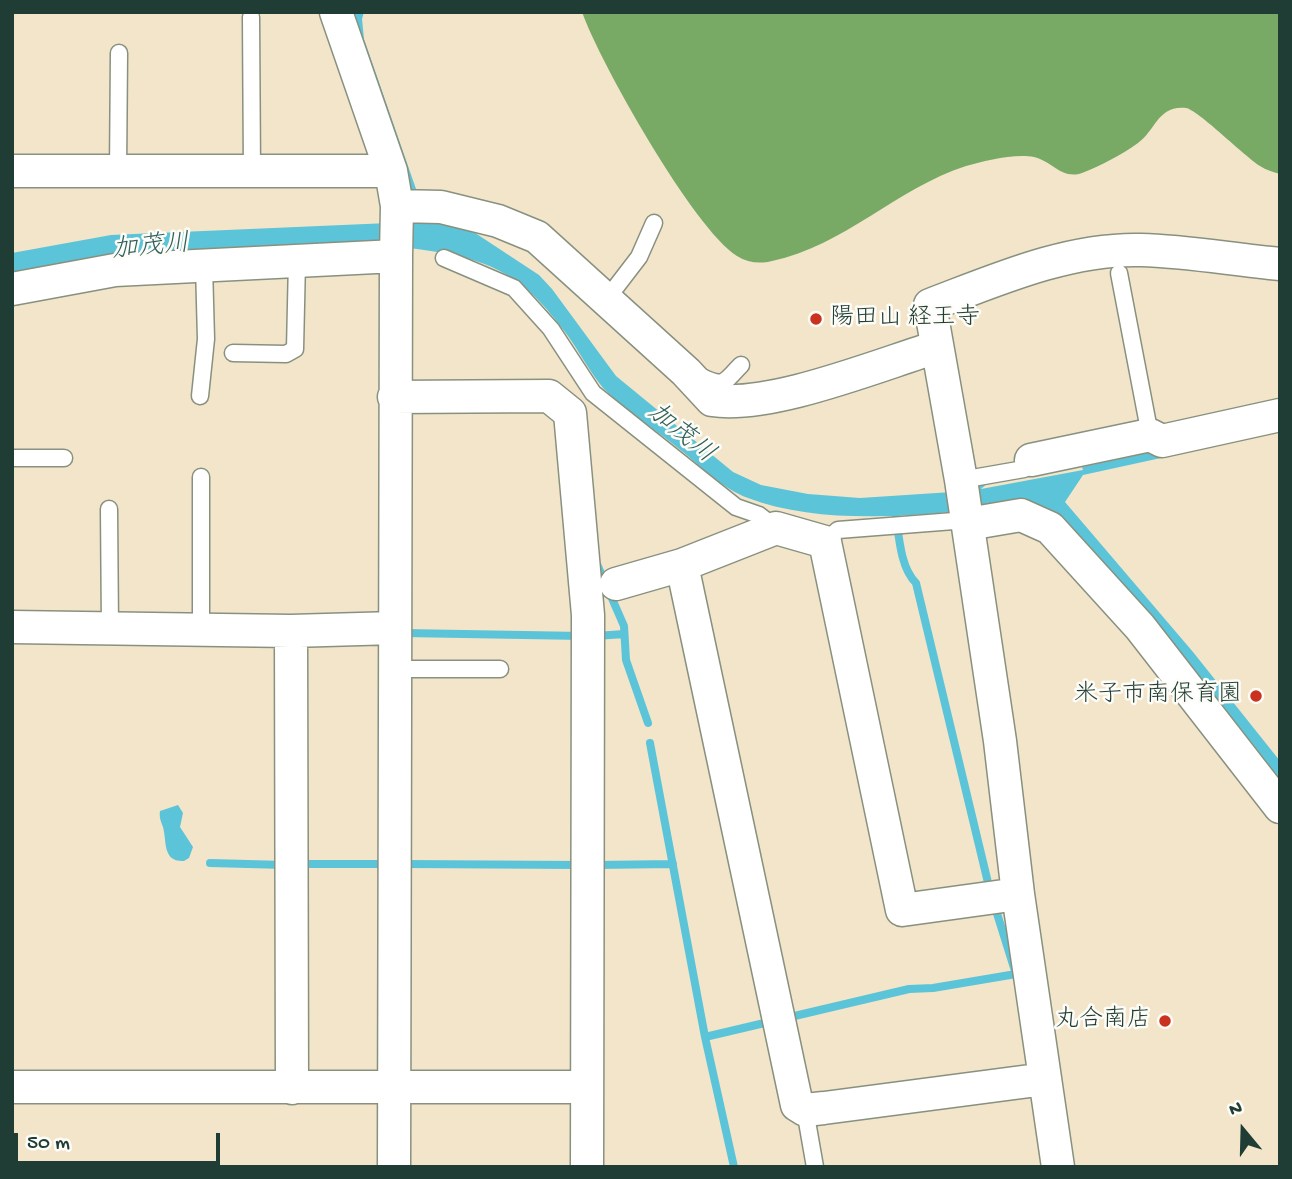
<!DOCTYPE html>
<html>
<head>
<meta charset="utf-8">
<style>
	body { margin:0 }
	#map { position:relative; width:1292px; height:1179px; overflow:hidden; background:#f2e5ca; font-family:"Gochi Hand",sans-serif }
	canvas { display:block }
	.frame { position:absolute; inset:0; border:14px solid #1f3d34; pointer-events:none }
	.north { position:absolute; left:1208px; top:1095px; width:70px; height:70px; -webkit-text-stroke:5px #fdfcf7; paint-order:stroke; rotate:341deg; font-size:19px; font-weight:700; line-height:28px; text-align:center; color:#1f3d34 }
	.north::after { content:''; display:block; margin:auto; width:24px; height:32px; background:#1f3d34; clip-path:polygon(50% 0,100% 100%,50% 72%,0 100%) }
	.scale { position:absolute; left:14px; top:1133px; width:206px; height:32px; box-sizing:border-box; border:4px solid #1f3d34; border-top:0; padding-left:9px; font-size:21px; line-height:24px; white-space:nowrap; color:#1f3d34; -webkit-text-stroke:5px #fdfcf7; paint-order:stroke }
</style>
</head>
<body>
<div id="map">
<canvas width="1292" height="1179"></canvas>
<div class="frame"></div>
<div class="north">N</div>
<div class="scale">50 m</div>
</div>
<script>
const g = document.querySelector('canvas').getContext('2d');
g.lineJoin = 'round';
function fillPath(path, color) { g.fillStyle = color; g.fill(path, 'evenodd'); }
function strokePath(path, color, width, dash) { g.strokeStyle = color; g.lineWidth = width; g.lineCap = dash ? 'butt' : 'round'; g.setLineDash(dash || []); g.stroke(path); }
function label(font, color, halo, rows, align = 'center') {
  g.font = font + ' "Gochi Hand","Klee One",sans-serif'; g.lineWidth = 5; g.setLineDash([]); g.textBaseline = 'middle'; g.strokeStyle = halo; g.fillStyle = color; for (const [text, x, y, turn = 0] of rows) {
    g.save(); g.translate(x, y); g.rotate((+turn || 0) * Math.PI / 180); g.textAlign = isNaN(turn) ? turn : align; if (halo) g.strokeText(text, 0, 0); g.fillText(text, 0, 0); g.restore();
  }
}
fillPath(new Path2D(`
	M582,12H1280V174C1273,172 1266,170 1260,166C1244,156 1198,110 1186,108C1158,105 1156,130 1138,143C1121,155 1102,165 1082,173C1062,180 1052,161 1034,157C1015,153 984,161 966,166C897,188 844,246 772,261C760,264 748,263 737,256C694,229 600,63 582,12Z`), '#78aa65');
fillPath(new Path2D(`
	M348,12H364L362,19L364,39L425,215L460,223L539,275L552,289L616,376L733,472L761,485L808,494L860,498L952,492L977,486L987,479L1025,472L1029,476L989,482L981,489L1083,470L1082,467L1280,424V432L1083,475L1065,502L1193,652L1280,761V781L1044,508L1033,504C946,512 832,530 748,498C723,489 703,468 683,452C658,431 627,412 604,389C591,374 580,353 568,336C521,271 487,257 408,248L399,271L12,281V253L111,235L389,223Z
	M178,805L183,813L180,827L193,847L189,858L184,861C162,862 167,841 163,827C161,821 159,818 160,811Z`), '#5bc4d8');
strokePath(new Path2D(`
	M894,504C899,528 898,565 916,583L990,891
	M597,564L624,626L626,660L648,723
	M404,633L583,636
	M596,636L624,634
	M650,743L705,1037L734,1167
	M210,863L285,865
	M298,864H390
	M403,864L582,865
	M595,865L673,864
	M994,904L1015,971
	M786,1018L909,989L933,988L1016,974
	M705,1037L773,1021`), '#5bc4d8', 8);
const lane = new Path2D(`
	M251,17L252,173
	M118,172L119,53
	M444,258L514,288L551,329L593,393L736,507L759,515L776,528
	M1119,273L1150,435
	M606,300L639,257L654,223
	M233,353L286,354L295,349L297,261
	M702,377C725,388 724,382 741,365
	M200,396L206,339L204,266
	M12,458H64
	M961,480L1024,469L1031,460
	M109,509L110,629
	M825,542L838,530L967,520
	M201,630V477
	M396,669H500
	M805,1110L815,1167`);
const street = new Path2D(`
	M12,171H391
	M397,206L441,207L498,221L537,237L686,372L712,400C771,409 878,365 937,347
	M12,289L115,270L396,256L397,206L391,171L336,12
	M394,397L549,396L570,413L588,615L587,1167
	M1031,460L1150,435L1162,441L1280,415
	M968,524L1021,515L1050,528L1140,627L1280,807
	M682,565L797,1105L805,1110L824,1108L1045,1079
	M616,584L682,565L776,528L825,542L902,910L1018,894L1000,741L961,480L930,305C996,280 1068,248 1141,250C1187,251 1234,260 1280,264
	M12,627L291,631
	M1018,894L1058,1167
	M12,1087H586
	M292,1088L291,631L395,628
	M394,1167L396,256`);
strokePath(lane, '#88917f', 19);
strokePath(street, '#88917f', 35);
strokePath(lane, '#fff', 16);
strokePath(street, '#fff', 32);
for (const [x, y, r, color] of [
	[816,319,7,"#c8321e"],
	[1256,696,7,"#c8321e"],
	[1165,1021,7,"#c8321e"]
]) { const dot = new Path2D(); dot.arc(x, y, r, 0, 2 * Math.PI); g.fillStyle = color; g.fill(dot); strokePath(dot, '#fdfcf7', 2.5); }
label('24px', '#1f3d34', '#fdfcf7', [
	["陽田山 経王寺",830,319,"left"],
	["米子市南保育園",1242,696],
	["丸合南店",1151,1021]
], 'right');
label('italic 26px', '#2e5f5d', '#fdfcf7', [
	["加茂川",151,249,-5],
	["加茂川",680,435,39]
]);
</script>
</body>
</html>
